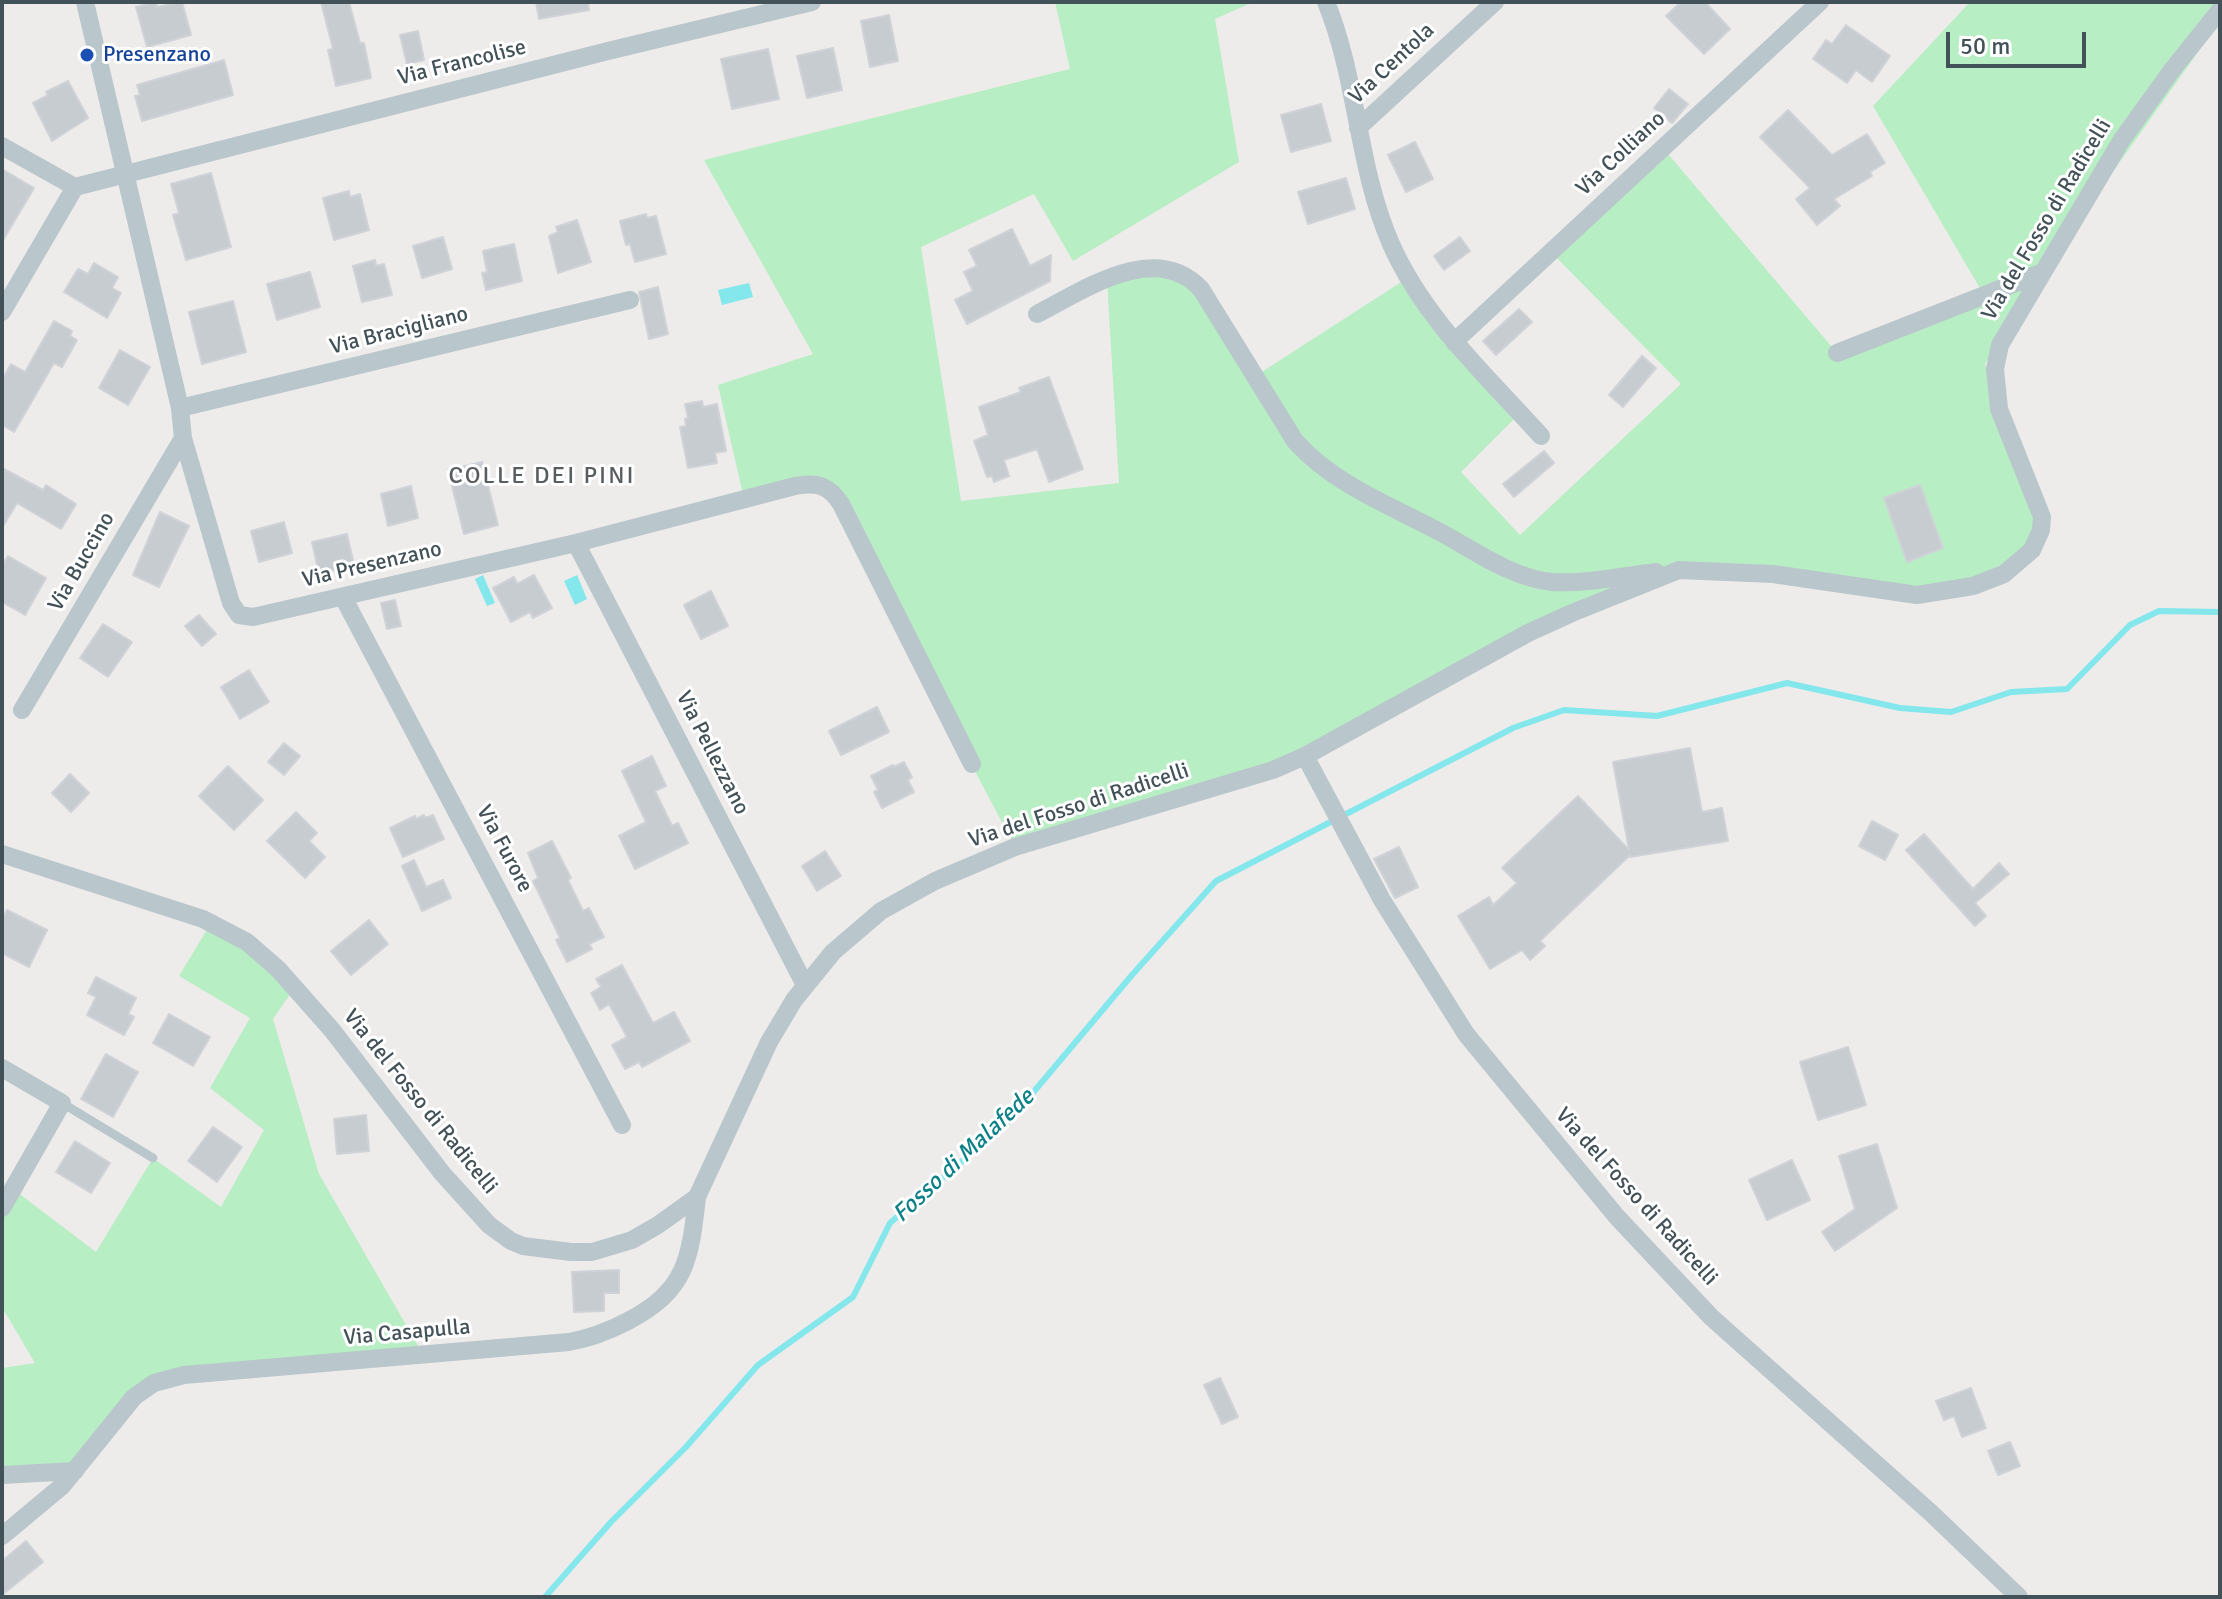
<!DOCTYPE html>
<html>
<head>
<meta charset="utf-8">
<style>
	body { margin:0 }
	#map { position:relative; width:2222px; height:1599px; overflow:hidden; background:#eeebeb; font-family:Signika,sans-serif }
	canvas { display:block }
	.frame { position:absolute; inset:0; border:4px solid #435258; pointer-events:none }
	.scale { position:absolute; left:1946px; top:32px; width:140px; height:36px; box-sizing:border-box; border:4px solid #435258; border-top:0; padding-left:10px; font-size:24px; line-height:28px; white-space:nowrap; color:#435258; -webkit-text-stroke:6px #fff; paint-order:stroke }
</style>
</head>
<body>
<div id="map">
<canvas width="2222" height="1599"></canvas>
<div class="frame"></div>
<div class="scale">50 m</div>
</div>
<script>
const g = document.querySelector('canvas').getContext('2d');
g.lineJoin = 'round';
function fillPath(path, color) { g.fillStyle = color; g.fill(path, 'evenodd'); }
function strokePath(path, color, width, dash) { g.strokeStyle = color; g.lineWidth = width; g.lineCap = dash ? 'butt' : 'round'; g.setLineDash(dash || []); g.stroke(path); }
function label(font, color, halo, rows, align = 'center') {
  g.font = font + ' Signika,sans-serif'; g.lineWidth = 6; g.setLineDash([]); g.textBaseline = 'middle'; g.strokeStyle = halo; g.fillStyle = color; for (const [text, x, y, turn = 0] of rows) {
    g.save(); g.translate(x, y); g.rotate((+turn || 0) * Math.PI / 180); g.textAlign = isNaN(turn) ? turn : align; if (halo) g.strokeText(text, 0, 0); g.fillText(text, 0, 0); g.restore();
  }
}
fillPath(new Path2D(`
	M1055,2H1253L1215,19L1239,162L1073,261L1034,194L921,247L961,501L1119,483L1107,279L1146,269L1201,289L1254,377L1409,277L1520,413L1461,472L1520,535L1681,384L1551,252L1663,148L1837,353L1984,295L1873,106L1970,2H2220V21L2041,273L1985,364L2010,442L2039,505L2026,557L1942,592L1679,570L1562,617L1305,756L1015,847L825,487L744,499L718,385L813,354L704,160L1070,69Z
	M211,923L295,987L273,1019L319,1174L424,1356L154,1383L75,1471L2,1475V1368L35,1363L2,1307V1208L13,1189L96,1252L153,1158L221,1207L264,1130L210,1088L250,1018L179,976Z`), '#b7eec3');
fillPath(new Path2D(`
	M749,283L753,297L722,305L718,290Z
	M483,575L495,603L487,606L475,579Z
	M577,575L587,599L575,605L564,581Z`), '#83e7ec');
strokePath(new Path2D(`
	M545,1597L611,1522L686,1447L758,1365L853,1297L890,1223L1010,1120L1132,975L1216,881L1513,728L1564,710L1657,716L1787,683L1900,708L1951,712L2011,692L2067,689L2130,625L2159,611L2220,612`), '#83e7ec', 6);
const building = new Path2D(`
	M156,2L157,7L182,2L191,35L147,47L136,7Z
	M321,2H349L360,43H364L371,78L336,86L328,50L333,49Z
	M536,2H588L589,10L539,19Z
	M1681,2H1705L1730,29L1704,54L1666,16Z
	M889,15L898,61L870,67L861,21Z
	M1846,25L1890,56L1872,82L1856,70L1847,83L1813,59L1826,40L1832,44Z
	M418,31L424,60L407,64L400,35Z
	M833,48L842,90L807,98L797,56Z
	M768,49L779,99L732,109L721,59Z
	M224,60L233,95L142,121L135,96L140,95L137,85Z
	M68,81L88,118L52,141L33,103L48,95L46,92Z
	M1669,89L1688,104L1672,123L1654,108Z
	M1321,104L1331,141L1291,152L1281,115Z
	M1788,110L1832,155L1867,134L1885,163L1870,172L1872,176L1834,199L1840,206L1817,225L1796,199L1810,188L1760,137Z
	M1415,142L1433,179L1406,192L1388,155Z
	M2,169L34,188L2,242Z
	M211,173L231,247L186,260L173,215L179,213L171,184Z
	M1346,178L1355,209L1308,224L1298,192Z
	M349,191L350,197L360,194L369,230L334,240L323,198Z
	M646,214L647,218L656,216L666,254L635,262L630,244L626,245L620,221Z
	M577,220L591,262L558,273L549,236L558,232L556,227Z
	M1012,229L1030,266L1051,255L1050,281L967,324L955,300L973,291L964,272L977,266L969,250Z
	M443,237L452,269L422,278L413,246Z
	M1460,237L1470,251L1444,270L1434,256Z
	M514,244L522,281L486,290L482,273L487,272L483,251Z
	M375,260L376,266L384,264L392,295L362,302L353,266Z
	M94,263L118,277L112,288L121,293L107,318L64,292L78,269L88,274Z
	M310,272L320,307L277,320L267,284Z
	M658,287L668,334L649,339L639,292Z
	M233,301L246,352L202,364L189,312Z
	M1519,309L1532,322L1496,355L1483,341Z
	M54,321L72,331L70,336L77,340L62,367L54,363L14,432L2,425V380L11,364L25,372Z
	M120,350L150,367L128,405L99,388Z
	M1642,356L1656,368L1623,407L1609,395Z
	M1049,377L1083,469L1049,482L1037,449L1004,460L1009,476L994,482L992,476L987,477L974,441L988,435L979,407L1021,392L1019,388Z
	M702,401L703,407L717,404L726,451L715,453L717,463L688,468L680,427L686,426L685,419L688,418L685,404Z
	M1544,451L1554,463L1514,497L1503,484Z
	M482,462L498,525L464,534L448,470Z
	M2,468L43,490L46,485L76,504L61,529L17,503L2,528Z
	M1920,485L1943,548L1907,562L1884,498Z
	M411,486L418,518L388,526L381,494Z
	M160,512L189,526L159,587L133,575Z
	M284,522L292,553L259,562L251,531Z
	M347,534L354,565L319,574L312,542Z
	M8,556L46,578L25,615L2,602V566Z
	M534,575L552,608L533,618L530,612L511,622L493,588L514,577L517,584Z
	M711,591L728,626L701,639L684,605Z
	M395,600L401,626L387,629L381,603Z
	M199,615L216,634L202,646L185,626Z
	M103,624L132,642L108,677L80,658Z
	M249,670L269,702L240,719L221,687Z
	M877,707L889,732L841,755L829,731Z
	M284,743L300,756L284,775L268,762Z
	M1690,748L1702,812L1722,808L1728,841L1630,857V855L1540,941L1545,946L1530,960L1522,950L1490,969L1458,916L1489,897L1493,905L1517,883L1502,868L1578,796L1629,850L1613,762Z
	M652,756L666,786L655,791L672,826L678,823L688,843L635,869L619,836L646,822L622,771Z
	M904,762L912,777L908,780L914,792L882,808L874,792L878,790L871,776L893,765L894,767Z
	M228,766L263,800L234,830L199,796Z
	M70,774L89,793L71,812L52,793Z
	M296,812L317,833L309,841L325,857L305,878L267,841Z
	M424,815L425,818L433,815L444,839L403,857L390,828L415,816L416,819Z
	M1872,821L1898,835L1885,860L1859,846Z
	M1924,834L1973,889L1999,863L2009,874L1975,903L1986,916L1975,926L1906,850Z
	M552,841L571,878L568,880L583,911L589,908L604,937L589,944L592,949L567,962L556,940L560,938L533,881L538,878L528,853Z
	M1399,847L1418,887L1395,898L1374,859Z
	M825,851L841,876L817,891L802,866Z
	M414,860L426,887L443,880L451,898L422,911L402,866Z
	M7,910L47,930L29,967L2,953V919Z
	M369,920L388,944L351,975L331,951Z
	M622,965L653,1023L674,1012L690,1041L642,1067L639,1062L625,1069L612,1045L627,1037L609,1004L600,1010L591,993L601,987L596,979Z
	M96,977L136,998L128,1014L134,1017L124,1035L87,1015L96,997L88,993Z
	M169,1014L210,1037L193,1066L153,1043Z
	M1848,1047L1866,1105L1818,1120L1800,1062Z
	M106,1054L138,1072L113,1117L81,1099Z
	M366,1115L369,1151L337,1154L334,1119Z
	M213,1127L242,1147L217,1182L188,1161Z
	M75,1141L110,1163L91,1193L56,1172Z
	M1877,1144L1897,1208L1835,1251L1822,1232L1855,1209L1839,1156Z
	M1792,1160L1810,1200L1767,1220L1749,1180Z
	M619,1270V1293H604V1311L574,1312L572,1272Z
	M1220,1378L1238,1417L1222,1424L1204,1385Z
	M1971,1388L1986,1428L1962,1437L1954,1416L1944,1420L1936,1401Z
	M2010,1442L2020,1466L1998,1475L1988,1451Z
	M26,1541L43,1562L2,1595V1561Z`);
fillPath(building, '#c7ccd0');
strokePath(building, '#cfd2d7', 2);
strokePath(new Path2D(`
	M62,1103L153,1158`), '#b9c6cb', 9);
strokePath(new Path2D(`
	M85,2L180,408L183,438L231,603L239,615L253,617L576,543L795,486C817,482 829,485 841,504L972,764
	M1326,2C1358,80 1357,167 1391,244C1424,319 1487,376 1541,436
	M1358,128L1495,2
	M2,146L75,187
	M2,312L75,187L608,51L812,2
	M1037,314C1084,290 1155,240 1201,289L1295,441C1333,484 1391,506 1440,532C1475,551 1512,578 1552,582C1586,584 1623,576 1656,572
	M1454,342L1820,2
	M1837,353L2041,273
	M180,408L630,300
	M576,543L805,985
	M343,597L622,1125
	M22,710L183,438
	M1305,756L1382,900L1466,1034L1617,1217L1711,1317L1930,1512L2019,1597
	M2,854L203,919L247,942L278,969L332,1030L442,1173L489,1225L511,1241L523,1246L571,1252H592L632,1240L658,1225L697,1197L769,1042L794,1000L833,952L881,911L935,881L1015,847L1273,770L1305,756L1528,633L1572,613L1679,570L1773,574L1917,595L1973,586L2004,574L2032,550L2041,530L2042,517L1999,409L1995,369L2000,345L2121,141L2172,70L2220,10
	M2,1068L62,1103L2,1208
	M2,1475L75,1471
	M2,1536L62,1486L134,1397L154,1383L184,1375L569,1342C591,1338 609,1331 628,1321C687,1290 690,1259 697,1197`), '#b9c6cb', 18);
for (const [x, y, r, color] of [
	[87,55,8,"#1a4fb4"]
]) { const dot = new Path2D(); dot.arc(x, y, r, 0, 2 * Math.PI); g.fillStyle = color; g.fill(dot); strokePath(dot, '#fff', 3); }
label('22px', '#164399', '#fff', [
	["Presenzano",103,55]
], 'left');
label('22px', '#435258', '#fff', [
	["Via Francolise",462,63,-14],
	["Via Centola",1392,64,-43],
	["Via Colliano",1621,154,-43],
	["Via del Fosso di Radicelli",2047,220,-59],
	["Via Bracigliano",399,331,-14],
	["Via Buccino",82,562,-60],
	["Via Presenzano",372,565,-13],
	["Via Pellezzano",712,753,63],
	["Via del Fosso di Radicelli",1079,806,-18],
	["Via Furore",504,849,62],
	["Via del Fosso di Radicelli",420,1102,51],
	["Via del Fosso di Radicelli",1636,1197,48],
	["Via Casapulla",407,1333,-5]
]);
g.letterSpacing = '2px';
label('24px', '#585d60', '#fff', [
	["COLLE DEI PINI",542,477]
]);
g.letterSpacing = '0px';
label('italic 24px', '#0b8187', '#fff', [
	["Fosso di Malafede",964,1156,-43]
]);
</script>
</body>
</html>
